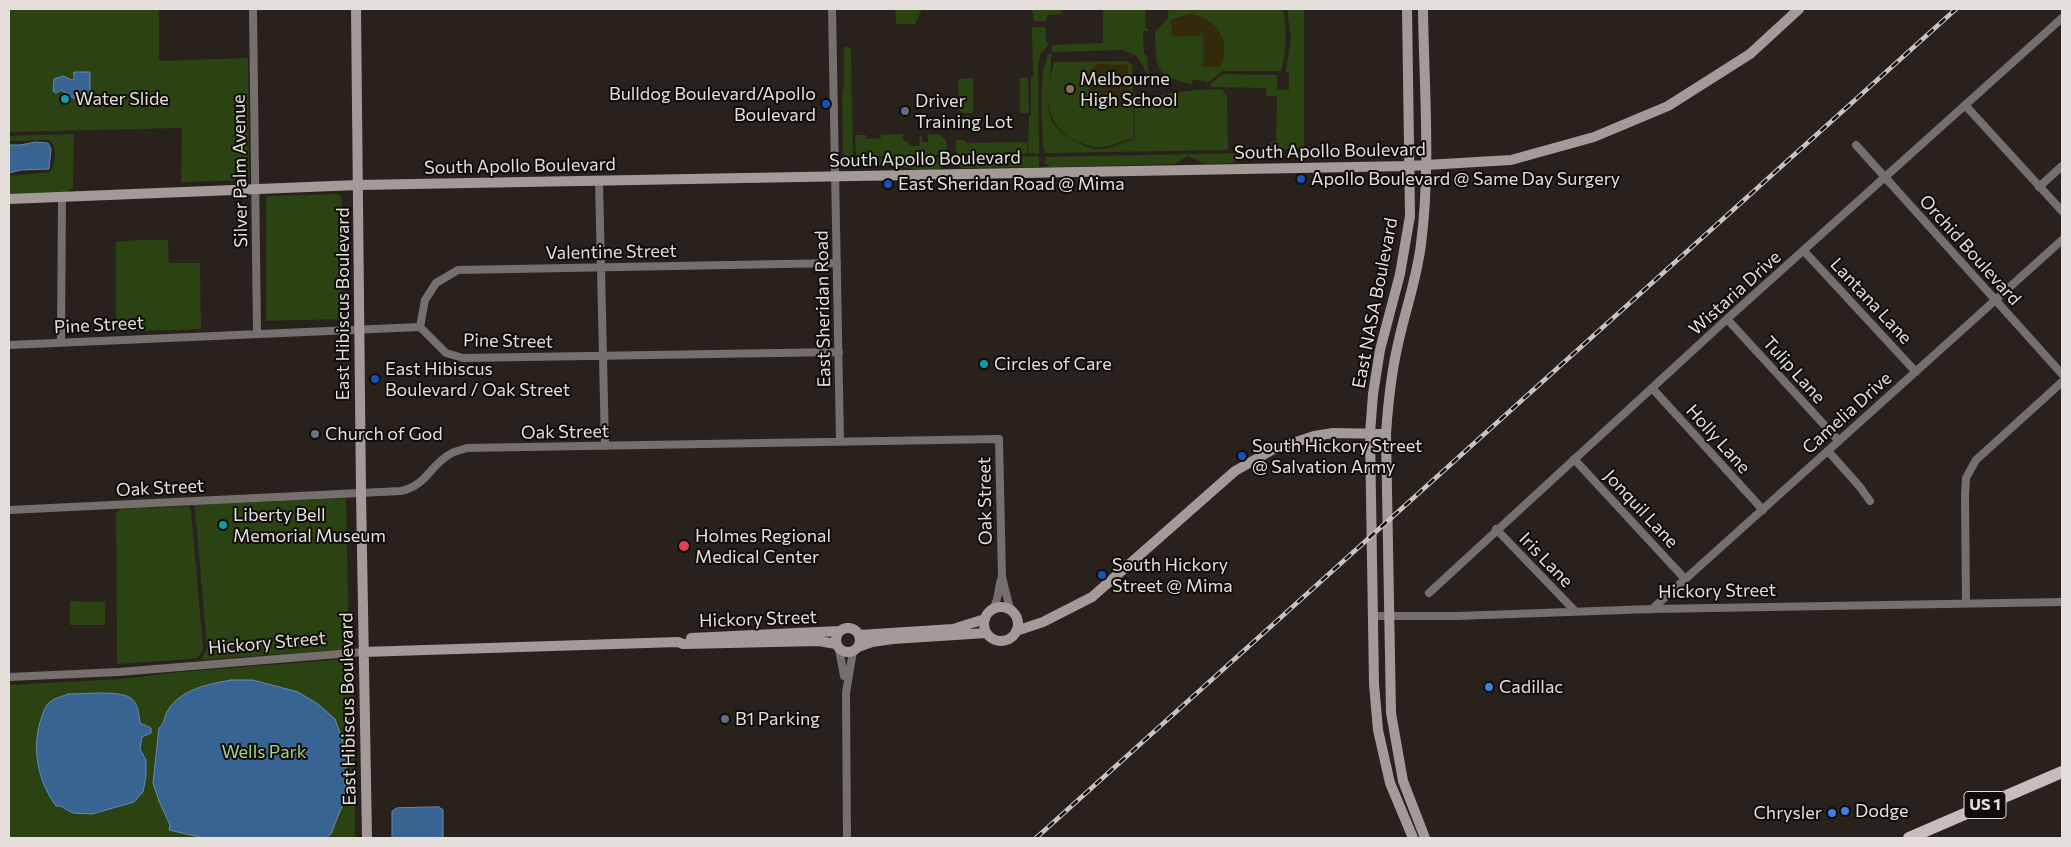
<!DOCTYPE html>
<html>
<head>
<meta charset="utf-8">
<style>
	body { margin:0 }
	#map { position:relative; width:2071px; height:847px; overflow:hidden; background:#29211c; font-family:Commissioner,sans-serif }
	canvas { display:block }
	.frame { position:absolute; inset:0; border:10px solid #e5dfdc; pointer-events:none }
</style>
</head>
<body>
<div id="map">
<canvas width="2071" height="847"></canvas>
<div class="frame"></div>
</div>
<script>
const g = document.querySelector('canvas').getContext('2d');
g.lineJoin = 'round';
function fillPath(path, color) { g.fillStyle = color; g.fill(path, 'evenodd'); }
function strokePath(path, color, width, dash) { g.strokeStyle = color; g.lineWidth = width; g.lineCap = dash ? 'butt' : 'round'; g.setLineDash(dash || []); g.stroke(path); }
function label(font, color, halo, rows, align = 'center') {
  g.font = font + ' Commissioner,sans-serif'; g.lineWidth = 4; g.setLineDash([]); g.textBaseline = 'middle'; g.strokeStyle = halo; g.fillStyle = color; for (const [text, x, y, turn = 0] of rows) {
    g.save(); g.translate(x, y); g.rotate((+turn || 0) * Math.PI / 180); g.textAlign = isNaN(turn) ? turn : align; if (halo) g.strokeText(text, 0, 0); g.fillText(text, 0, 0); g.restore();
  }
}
fillPath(new Path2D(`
	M9,9H159V61L248,58L249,180L181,182L182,128L9,132Z
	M895,9H921V11L915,24H896Z
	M1032,9H1061L1062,14L1047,15L1046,21H1034Z
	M1103,9H1146L1145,27L1149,31H1143L1144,53L1147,56L1149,76L1136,56L1123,50L1052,52V45L1103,43Z
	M1169,9H1283C1287,30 1287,50 1281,71H1223L1206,84V81L1193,80L1192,84C1152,76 1157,67 1155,32L1167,19Z
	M1287,9H1304V149H1269V142L1276,141L1277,96H1266V88L1211,87L1210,84L1223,74L1277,75V89L1289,90V74L1286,72L1291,36Z
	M1032,27H1044L1046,29V43L1049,44L1040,55L1038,66L1039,154L1028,153L1029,117L1031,115V77H1033Z
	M845,46L850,48L851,51L853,159L947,158L946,161L941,168C925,175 905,166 889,165C876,164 858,169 846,163L843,155L842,90L844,89V49Z
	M1051,52C1053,85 1034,117 1070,138C1080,144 1091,150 1102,149C1115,148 1123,140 1135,140L1134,93L1148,108L1161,95L1195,90L1222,89L1227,96L1228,150L1045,153L1043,147C1043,127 1037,64 1051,52Z
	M1128,61L1132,65L1134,139C1122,139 1113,147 1101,147C1090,148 1081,143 1071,138C1049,124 1044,102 1050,77C1051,71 1054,68 1053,62Z
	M973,78V113H962L959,110L958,81L959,79Z
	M1020,78H1028L1029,113H1020Z
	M74,134L73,189H69V192L9,195V176L50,172C56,163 58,147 49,140L9,141V136Z
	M903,134V141L909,142V146H920L919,136H922V142H928V134H938L946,140L947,155L856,157L855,135H866V139L881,138V135Z
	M956,140H965L966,143L1027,142V154L956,155Z
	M1240,153L1235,161L1232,163L1205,164L1188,156L1175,164H1170L1053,167H1049L1045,162L1046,157Z
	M1039,156V167L963,168C959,167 956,162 956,157Z
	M338,194L342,198L343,319L266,321V196Z
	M137,240H168L169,263H200L201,329L116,332V242Z
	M346,498L349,649L201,660L207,648L195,509L193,505Z
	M189,506L191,509L203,649L198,658L192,659L117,664L116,513L120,509Z
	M70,601L105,602V625H70Z
	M345,659L350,662L354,669L355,838H9V685L121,679L180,672Z`), '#2b4213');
fillPath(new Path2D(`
	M1190,14C1216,17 1233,42 1220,67H1203V35L1172,37L1171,20Z
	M1099,64L1128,65L1129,98L1124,104C1089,116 1076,72 1099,64Z`), '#322a09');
const water = new Path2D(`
	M74,72H90V98H73L61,90L56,93L53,91L54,79L63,76L72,80L74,79Z
	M36,142L48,143L51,149L49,169L21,170L9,173V145H20Z
	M231,680H253L298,692L318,704L335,719L347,752L344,801L331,834L326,838H204L169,830L170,825L159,801L153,783L159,728C165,723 164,716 168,710C181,689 209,684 231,680Z
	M69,694C84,694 119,690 131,698C138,703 139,715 140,723L151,728V733L142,737L140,749L146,760V776L143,792L134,802L92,814L73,813L60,806H56C38,781 32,751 40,722C43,714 44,706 51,701C55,698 63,696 69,694Z
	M439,807L443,810V838H392V811L397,808Z`);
fillPath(water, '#376493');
strokePath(water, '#6b89a9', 1);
strokePath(new Path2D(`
	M253,9L257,333
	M832,9L840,441
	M1965,105L2062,211
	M1856,145L2062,374
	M599,181L605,446
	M2039,187L2062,166
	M1804,251L1916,372
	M1727,319L1839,441
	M420,327L425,300L436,283L458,270L837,263
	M420,327L446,353L463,358L839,352
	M61,342L62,196
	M9,345L420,327
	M1652,388L1763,510
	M1828,451L1860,487L1870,501
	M1574,459L1685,579
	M9,510L401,491C428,485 430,464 452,453C456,451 462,450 467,448L999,439L1002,577L1010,609
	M1496,529L1575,611
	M1429,593L1727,319L2062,18
	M1966,603L1965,495L1966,478L1976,460L2062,382
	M993,609C1000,597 997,589 1002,577
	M1652,609L2062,240
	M1373,616H1457L1652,609L2062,602
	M839,649L844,676
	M9,677L119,672L363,652
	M847,838L846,693L853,651`), '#756f6e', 8);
strokePath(new Path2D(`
	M356,9L361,493L367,838
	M1407,9L1410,216L1400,274L1380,350L1373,394L1370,434L1374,684L1378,730L1390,783L1413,838
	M1423,9C1424,87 1431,167 1421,244C1417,278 1405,311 1398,344C1391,374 1388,404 1386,434L1391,713L1403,781L1425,838
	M9,199L358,185L1409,166L1511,160L1594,137L1668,106L1750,54L1799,9
	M984 624a17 17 0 1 1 34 0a17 17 0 1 1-34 0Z
	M836 640a12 12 0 1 1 24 0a12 12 0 1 1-24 0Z
	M1016,631L1043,622L1092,597L1235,471L1272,450L1314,436L1333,433L1386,434
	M859,635L953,629L985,619
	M691,638L839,631
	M858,647L872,642L893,639L986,633
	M363,652L678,642L683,644L819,641L836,644`), '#a49b99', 10);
strokePath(new Path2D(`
	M1909,838L2062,772`), '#c8bdba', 12);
const rail = new Path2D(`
	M1036,838L1956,9`);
strokePath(rail, '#c9c3bf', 4.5);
strokePath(rail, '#0f0c09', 2.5, [8]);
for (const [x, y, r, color] of [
	[1070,89,5,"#8d6e63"],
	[65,99,5,"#0f9aa8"],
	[826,104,5,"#1a4fb4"],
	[905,111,5,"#5c6f8a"],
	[1301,179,5,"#1a4fb4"],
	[888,184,5,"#1a4fb4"],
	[984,364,5,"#0f9aa8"],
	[375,379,5,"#1a4fb4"],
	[315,434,5,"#6b7280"],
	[1242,456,5,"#1a4fb4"],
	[223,525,5,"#0f9aa8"],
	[684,546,6,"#e0444e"],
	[1102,575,5,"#1a4fb4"],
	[1489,687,5,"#3f7fe0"],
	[725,719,5,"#5c6f8a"],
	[1845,811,5,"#3f7fe0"],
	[1832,813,5,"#3f7fe0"]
]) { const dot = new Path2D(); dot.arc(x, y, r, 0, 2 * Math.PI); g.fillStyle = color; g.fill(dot); strokePath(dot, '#0f0c09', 2); }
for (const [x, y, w] of [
	[1985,805,42]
]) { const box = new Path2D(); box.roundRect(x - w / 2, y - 13.5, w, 27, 4); g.fillStyle = '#0f0c09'; g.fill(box); strokePath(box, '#e5dfdc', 1); }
label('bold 16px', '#e5dfdc', null, [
	["US 1",1985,805]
]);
label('18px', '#e5dfdc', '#0f0c09', [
	["Melbourne",1080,79],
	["High School",1080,100],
	["Bulldog Boulevard/Apollo",816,94,"right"],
	["Boulevard",816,115,"right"],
	["Water Slide",75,99],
	["Driver",915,101],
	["Training Lot",915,122],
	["Apollo Boulevard @ Same Day Surgery",1311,179],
	["East Sheridan Road @ Mima",898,184],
	["Circles of Care",994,364],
	["East Hibiscus",385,369],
	["Boulevard / Oak Street",385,390],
	["Church of God",325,434],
	["South Hickory Street",1252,446],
	["@ Salvation Army",1252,467],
	["Liberty Bell",233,515],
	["Memorial Museum",233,536],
	["Holmes Regional",695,536],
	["Medical Center",695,557],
	["South Hickory",1112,565],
	["Street @ Mima",1112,586],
	["Cadillac",1499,687],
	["B1 Parking",735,719],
	["Dodge",1855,811],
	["Chrysler",1822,813,"right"]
], 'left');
label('18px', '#e5dfdc', '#0f0c09', [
	["South Apollo Boulevard",1330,151,-1],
	["South Apollo Boulevard",925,159,-1],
	["South Apollo Boulevard",520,166,-1],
	["Silver Palm Avenue",240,171,-91],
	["Orchid Boulevard",1970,250,48],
	["Valentine Street",611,252,-1],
	["Wistaria Drive",1735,293,-42],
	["Lantana Lane",1871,301,47],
	["East NASA Boulevard",1375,303,-79],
	["East Hibiscus Boulevard",343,304,-90],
	["East Sheridan Road",823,309,-91],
	["Pine Street",99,325,-3],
	["Pine Street",508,341,1],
	["Tulip Lane",1794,370,48],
	["Camelia Drive",1847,413,-42],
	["Oak Street",565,432,-1],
	["Holly Lane",1718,439,48],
	["Oak Street",160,488,-3],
	["Oak Street",985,501,-91],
	["Jonquil Lane",1641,509,47],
	["Iris Lane",1546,560,46],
	["Hickory Street",1717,591,-1],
	["Hickory Street",758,619,-2],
	["Hickory Street",267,643,-5],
	["East Hibiscus Boulevard",348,709,-91]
]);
label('18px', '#a6d380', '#0f0c09', [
	["Wells Park",264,752]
]);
</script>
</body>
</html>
